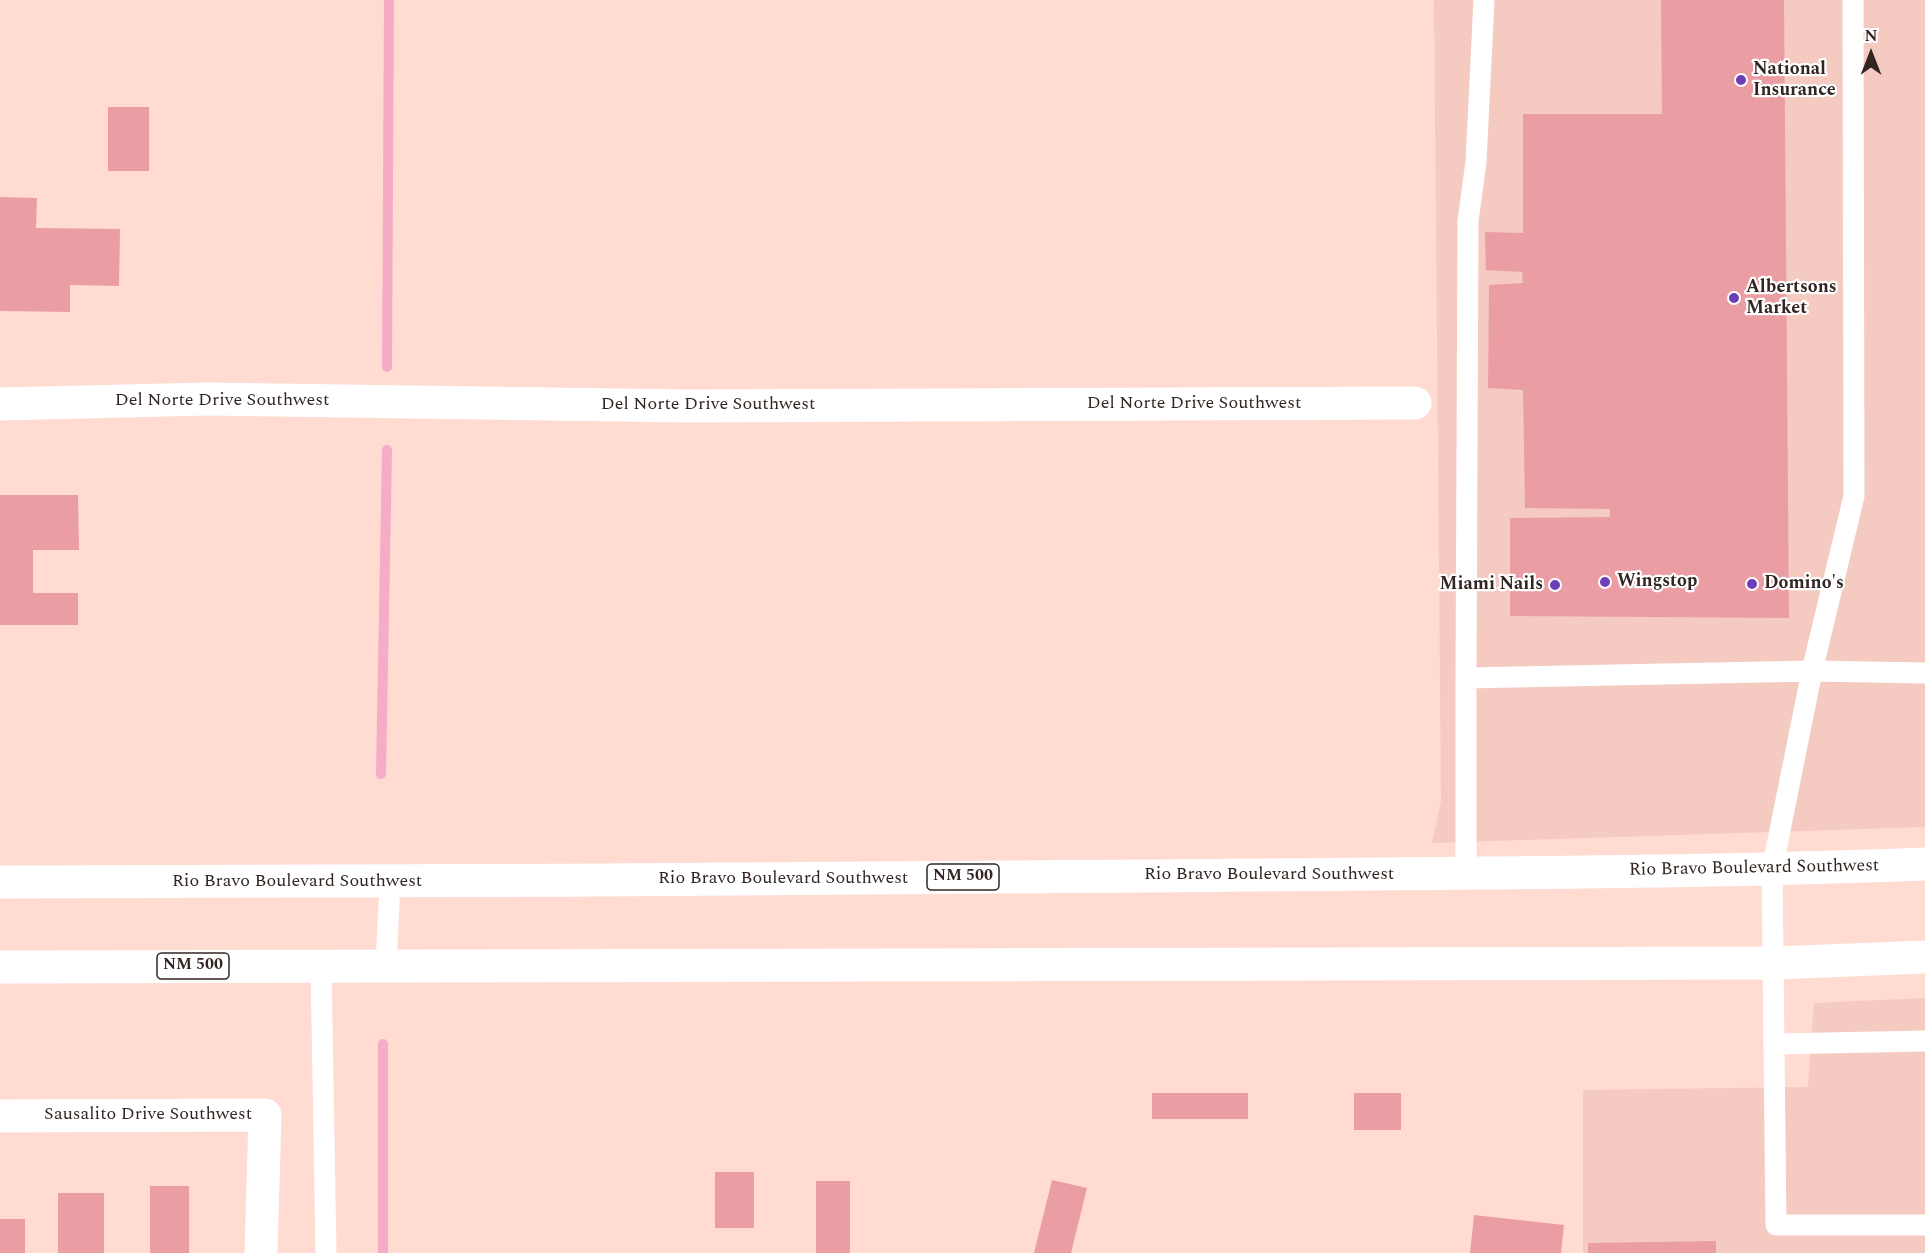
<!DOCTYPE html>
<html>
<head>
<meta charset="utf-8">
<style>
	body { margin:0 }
	#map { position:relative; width:1925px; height:1253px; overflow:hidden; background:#ffdbd2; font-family:Spectral,serif }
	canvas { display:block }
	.north { position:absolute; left:1841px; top:24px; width:60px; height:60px; -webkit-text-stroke:4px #fff; paint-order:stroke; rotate:0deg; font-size:16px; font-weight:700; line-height:24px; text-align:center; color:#322522 }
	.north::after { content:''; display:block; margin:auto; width:21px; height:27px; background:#322522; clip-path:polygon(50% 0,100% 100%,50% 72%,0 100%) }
</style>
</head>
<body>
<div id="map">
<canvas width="1925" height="1253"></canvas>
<div class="north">N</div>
</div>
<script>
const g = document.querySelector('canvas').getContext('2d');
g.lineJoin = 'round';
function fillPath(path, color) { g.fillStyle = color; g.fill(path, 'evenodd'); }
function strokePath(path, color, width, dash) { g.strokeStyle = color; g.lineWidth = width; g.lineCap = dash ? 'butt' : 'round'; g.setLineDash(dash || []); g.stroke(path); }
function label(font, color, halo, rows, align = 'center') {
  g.font = font + ' Spectral,serif'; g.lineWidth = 4.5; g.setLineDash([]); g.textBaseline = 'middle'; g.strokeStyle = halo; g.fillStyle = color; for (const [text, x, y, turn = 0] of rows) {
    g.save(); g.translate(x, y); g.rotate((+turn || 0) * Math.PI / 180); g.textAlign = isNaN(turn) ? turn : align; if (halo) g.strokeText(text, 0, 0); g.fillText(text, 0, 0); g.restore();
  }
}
fillPath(new Path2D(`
	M1434,0H1925V827L1432,843L1441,801Z
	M1925,998V1253H1583V1090L1808,1087L1814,1003Z`), '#f5cac0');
strokePath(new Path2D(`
	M387,367L389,0
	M381,774L387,450
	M383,1044V1253`), '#f4acc7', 10);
fillPath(new Path2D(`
	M1661,0H1784L1789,618L1510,616V518L1610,517V509L1525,508L1523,390L1488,388L1489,285L1523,283L1522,272L1486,270L1485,232L1523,233V114H1662Z
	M108,107H149V171H108Z
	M0,197L37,198L36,228L120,229L119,286L70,285V312L0,311Z
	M0,495H78L79,550H33V593H78V625H0Z
	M1152,1093H1248V1119H1152Z
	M1354,1093H1401V1130H1354Z
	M715,1172H754V1228H715Z
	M1052,1180L1087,1188L1071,1253H1034Z
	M816,1181H850V1253H816Z
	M150,1186H189V1253H150Z
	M58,1193H104V1253H58Z
	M1474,1215L1564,1225L1561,1253H1470Z
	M0,1219H25V1253H0Z
	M1716,1241V1253H1588V1243Z`), '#ea9ea4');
strokePath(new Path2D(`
	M1853,0L1854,496L1812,671L1925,673
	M1466,678L1468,221L1476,162L1484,0
	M1466,873V678L1812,671L1772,870L1776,1225H1925
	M321,965L326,1253
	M386,965L390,882
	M1774,1044L1925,1041`), '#fff', 21);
strokePath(new Path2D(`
	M0,404L207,399L688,406L1415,403
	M0,1116L265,1115L261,1253`), '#fff', 33);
strokePath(new Path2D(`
	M0,882C381,882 761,879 1142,876C1403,873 1664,874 1925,864
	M0,967L1774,963L1925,957`), '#fff', 33);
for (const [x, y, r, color] of [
	[1741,80,6,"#6d3fb7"],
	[1734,298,6,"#6d3fb7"],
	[1605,582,6,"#6d3fb7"],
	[1752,584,6,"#6d3fb7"],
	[1555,585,6,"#6d3fb7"]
]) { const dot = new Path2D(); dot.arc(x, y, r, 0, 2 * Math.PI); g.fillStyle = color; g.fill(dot); strokePath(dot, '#fff', 2); }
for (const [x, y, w] of [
	[963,877,72],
	[193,966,72]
]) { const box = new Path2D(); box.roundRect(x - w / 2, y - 13, w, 26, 4.5); g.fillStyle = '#fff'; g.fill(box); strokePath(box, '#322522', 1.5); }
label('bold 16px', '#322522', null, [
	["NM 500",963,877],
	["NM 500",193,966]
]);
label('bold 18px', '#322522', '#fff', [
	["National",1753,70],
	["Insurance",1753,91],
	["Albertsons",1746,288],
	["Market",1746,309],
	["Wingstop",1617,582],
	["Domino's",1764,584],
	["Miami Nails",1543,585,"right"]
], 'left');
label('18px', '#322522', '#fff', [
	["Del Norte Drive Southwest",222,401],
	["Del Norte Drive Southwest",1194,404],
	["Del Norte Drive Southwest",708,405],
	["Rio Bravo Boulevard Southwest",1754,869,-1],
	["Rio Bravo Boulevard Southwest",1269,875],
	["Rio Bravo Boulevard Southwest",783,879],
	["Rio Bravo Boulevard Southwest",297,882],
	["Sausalito Drive Southwest",148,1115]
]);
</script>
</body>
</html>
